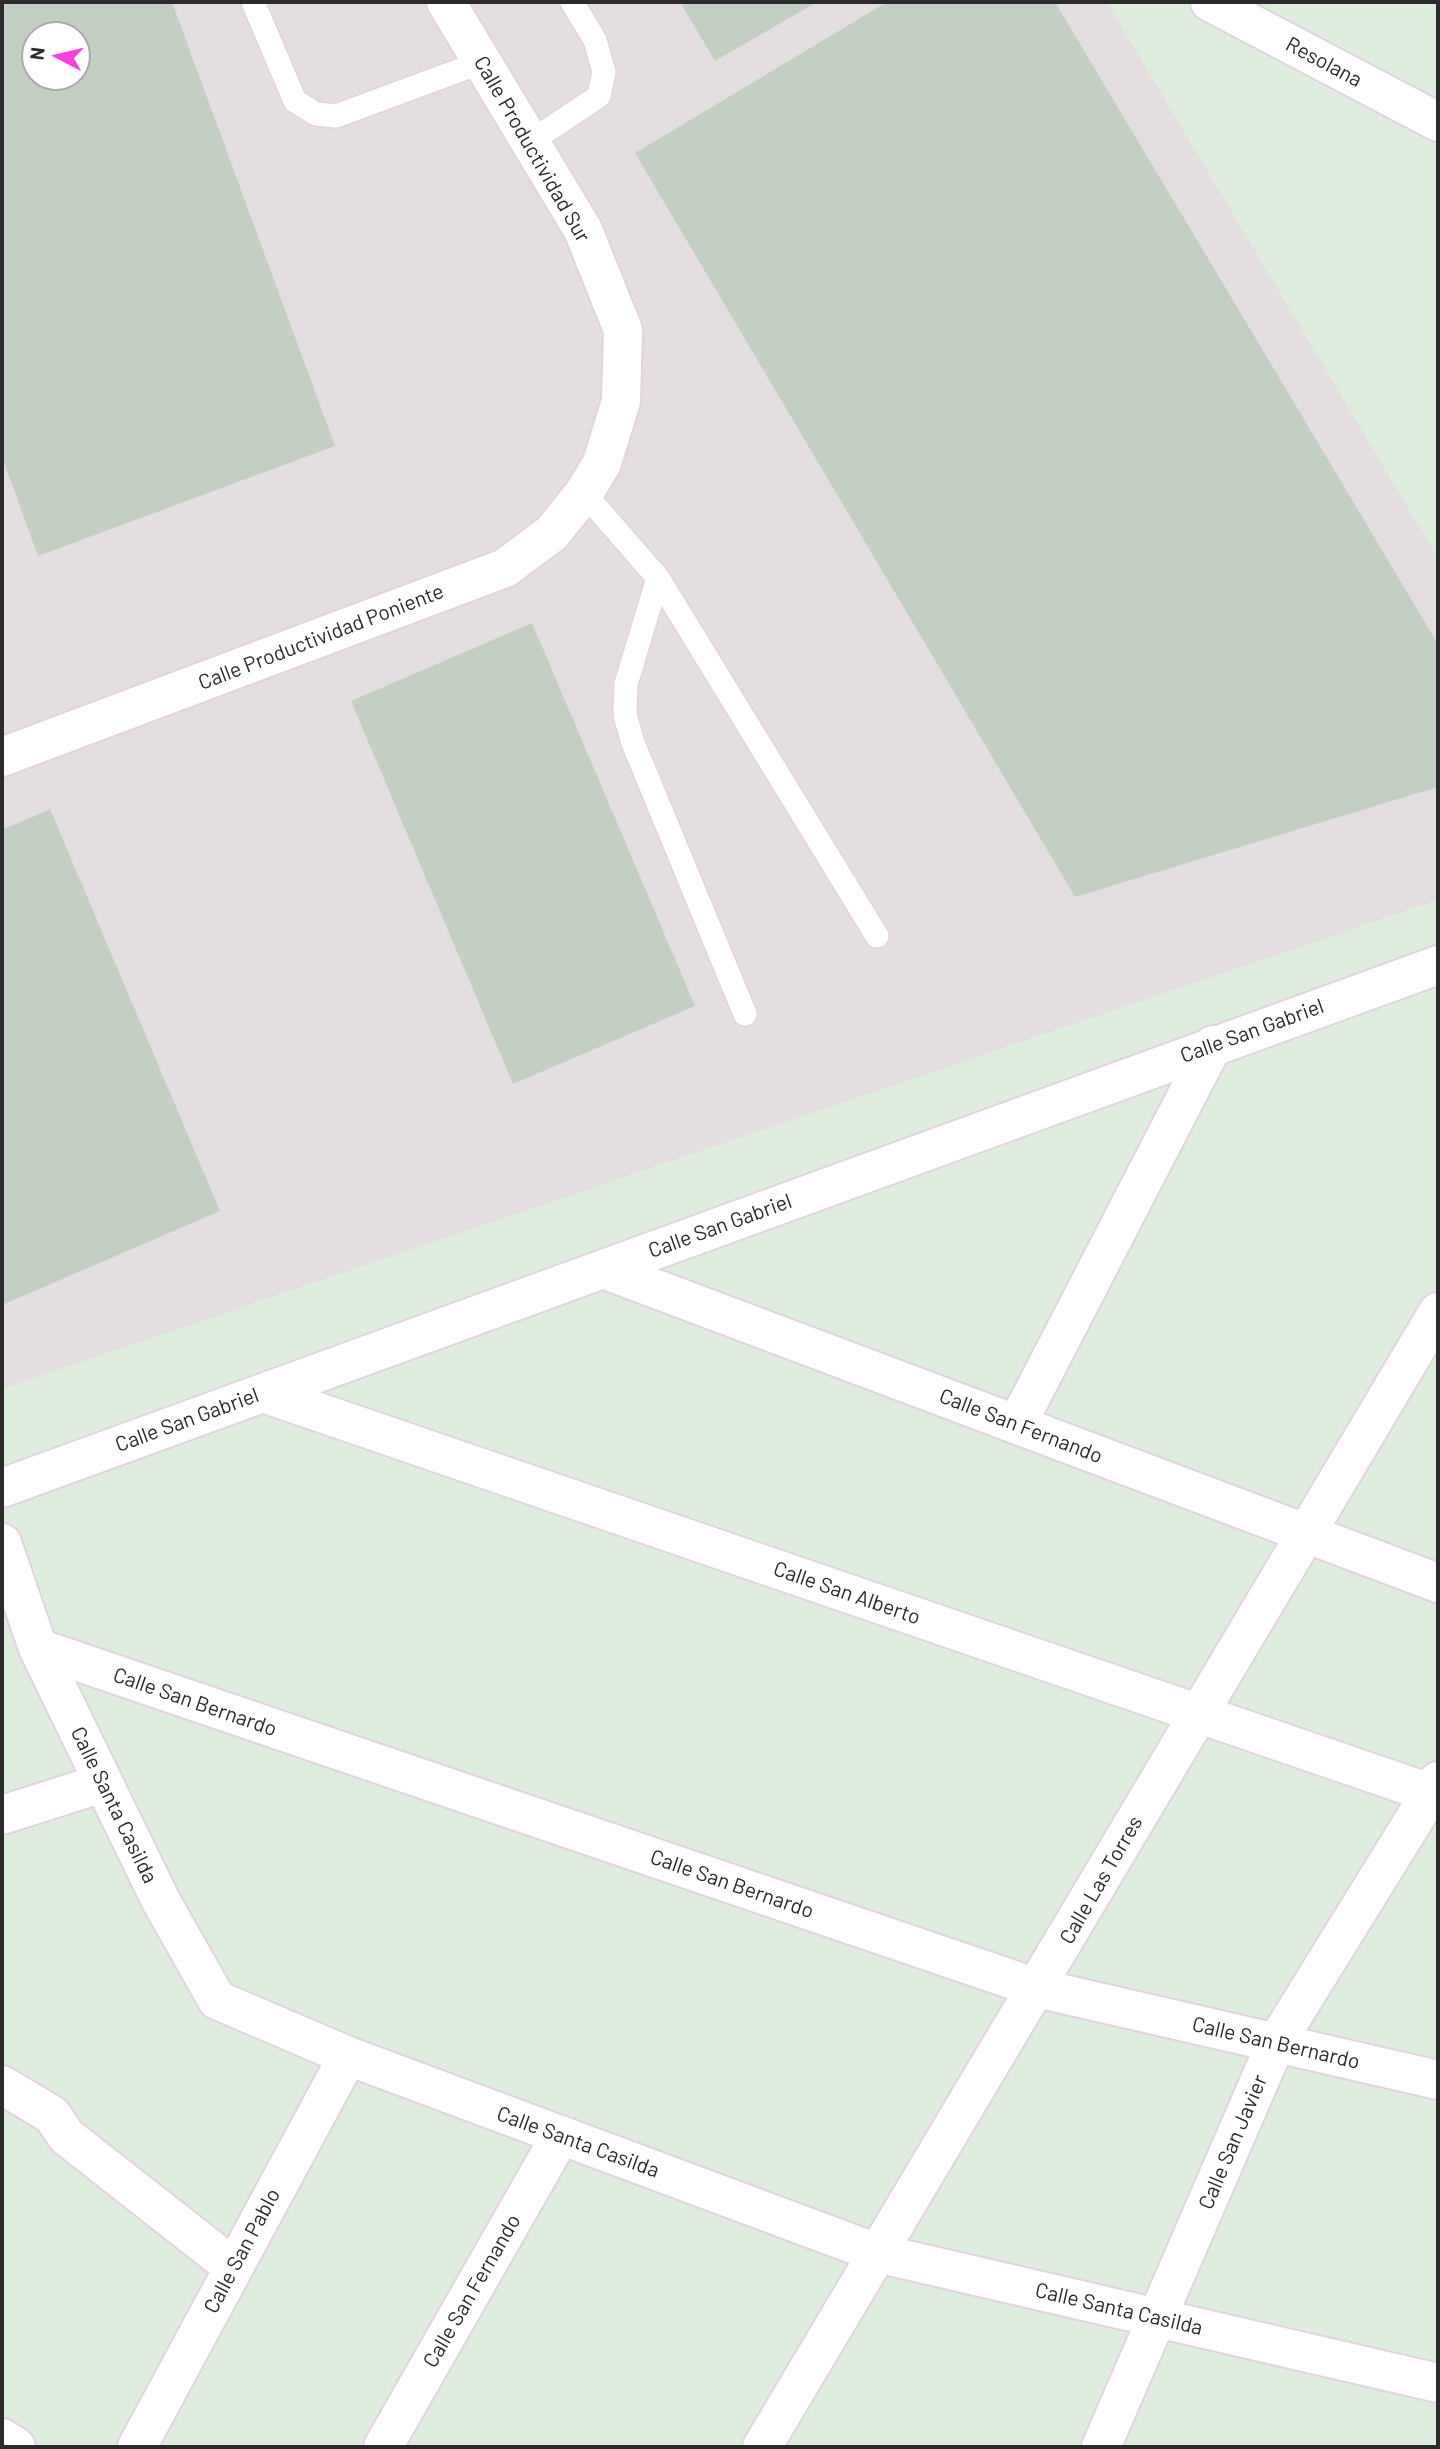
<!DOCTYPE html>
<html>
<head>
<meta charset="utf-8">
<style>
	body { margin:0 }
	#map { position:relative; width:1440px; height:2449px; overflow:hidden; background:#dfedde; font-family:Barlow,sans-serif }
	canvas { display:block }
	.frame { position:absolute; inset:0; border:4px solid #2b2b2b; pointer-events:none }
	.north { position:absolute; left:21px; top:21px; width:70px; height:70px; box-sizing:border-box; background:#fff; border:2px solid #aaa; border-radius:50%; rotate:277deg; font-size:19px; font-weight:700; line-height:28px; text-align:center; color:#2b2b2b }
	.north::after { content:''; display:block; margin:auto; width:24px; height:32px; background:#f641dd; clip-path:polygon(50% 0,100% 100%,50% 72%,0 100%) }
</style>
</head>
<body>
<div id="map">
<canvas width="1440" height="2449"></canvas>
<div class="frame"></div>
<div class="north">N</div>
</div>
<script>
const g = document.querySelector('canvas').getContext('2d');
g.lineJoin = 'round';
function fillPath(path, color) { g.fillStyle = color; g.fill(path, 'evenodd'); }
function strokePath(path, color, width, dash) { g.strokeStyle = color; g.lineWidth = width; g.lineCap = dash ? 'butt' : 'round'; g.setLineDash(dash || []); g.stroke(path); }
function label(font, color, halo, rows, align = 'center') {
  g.font = font + ' Barlow,sans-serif'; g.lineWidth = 6; g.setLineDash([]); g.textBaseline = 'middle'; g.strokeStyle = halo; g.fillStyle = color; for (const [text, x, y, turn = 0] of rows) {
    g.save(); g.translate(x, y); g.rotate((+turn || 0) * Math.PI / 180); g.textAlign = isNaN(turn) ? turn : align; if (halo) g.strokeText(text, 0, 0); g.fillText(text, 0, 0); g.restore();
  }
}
fillPath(new Path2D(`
	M2,2H1107L1438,558V900L2,1389ZM35,35H77V77H35Z`), '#e5dee1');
fillPath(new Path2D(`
	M2,2H172L335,446L38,556L2,457ZM35,35H77V77H35Z
	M680,2H817L715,61Z
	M887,2H1055L1438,644V787L1075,897L635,153Z
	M532,623L695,1006L513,1084L351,701Z
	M50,809L220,1211L2,1305V830Z`), '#c4cfc3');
const service = new Path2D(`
	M253,2L295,101L316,114L336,116L482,62
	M530,142L599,96L604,72L595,40L572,2
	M584,493L658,578L877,936
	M658,578L626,684L625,715L633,743L745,1014`);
const minor = new Path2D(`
	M1210,2L1438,122
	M2,757L505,568L552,533L584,493L602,463L621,401L623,330L583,230L446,2
	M603,1269L1438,1583
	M263,1393L1430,1793
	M1017,1424L1213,1045
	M2,1488L1438,965
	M2,1543L38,1648L161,1901L217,2000L348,2056L877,2253L1438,2383
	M38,1648L1037,1988L1438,2080
	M2,1815L103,1783
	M2,2085L52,2115L66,2136L233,2267
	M2,2438L16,2447
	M137,2447L348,2056
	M383,2447L561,2135
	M1101,2447L1276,2043L1438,1781`);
const tertiary = new Path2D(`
	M762,2447L1438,1312`);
strokePath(service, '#e3d3e1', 26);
strokePath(minor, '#e3d3e1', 42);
strokePath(tertiary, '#e3d3e1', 42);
strokePath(service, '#fff', 23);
strokePath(minor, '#fff', 38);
strokePath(tertiary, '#fff', 38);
label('21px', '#2b2b2b', '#fff', [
	["Resolana",1324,62,28],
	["Calle Productividad Sur",532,149,60],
	["Calle Productividad Poniente",321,637,-21],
	["Calle San Gabriel",1252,1031,-20],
	["Calle San Gabriel",720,1226,-20],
	["Calle San Gabriel",187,1420,-20],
	["Calle San Fernando",1021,1426,21],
	["Calle San Alberto",847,1593,19],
	["Calle San Bernardo",195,1702,19],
	["Calle Santa Casilda",114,1805,64],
	["Calle Las Torres",1101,1880,-60],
	["Calle San Bernardo",732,1884,19],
	["Calle San Bernardo",1276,2043,13],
	["Calle Santa Casilda",578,2142,20],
	["Calle San Javier",1233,2142,-67],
	["Calle San Pablo",242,2251,-62],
	["Calle San Fernando",472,2291,-60],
	["Calle Santa Casilda",1119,2309,13]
]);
</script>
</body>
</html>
